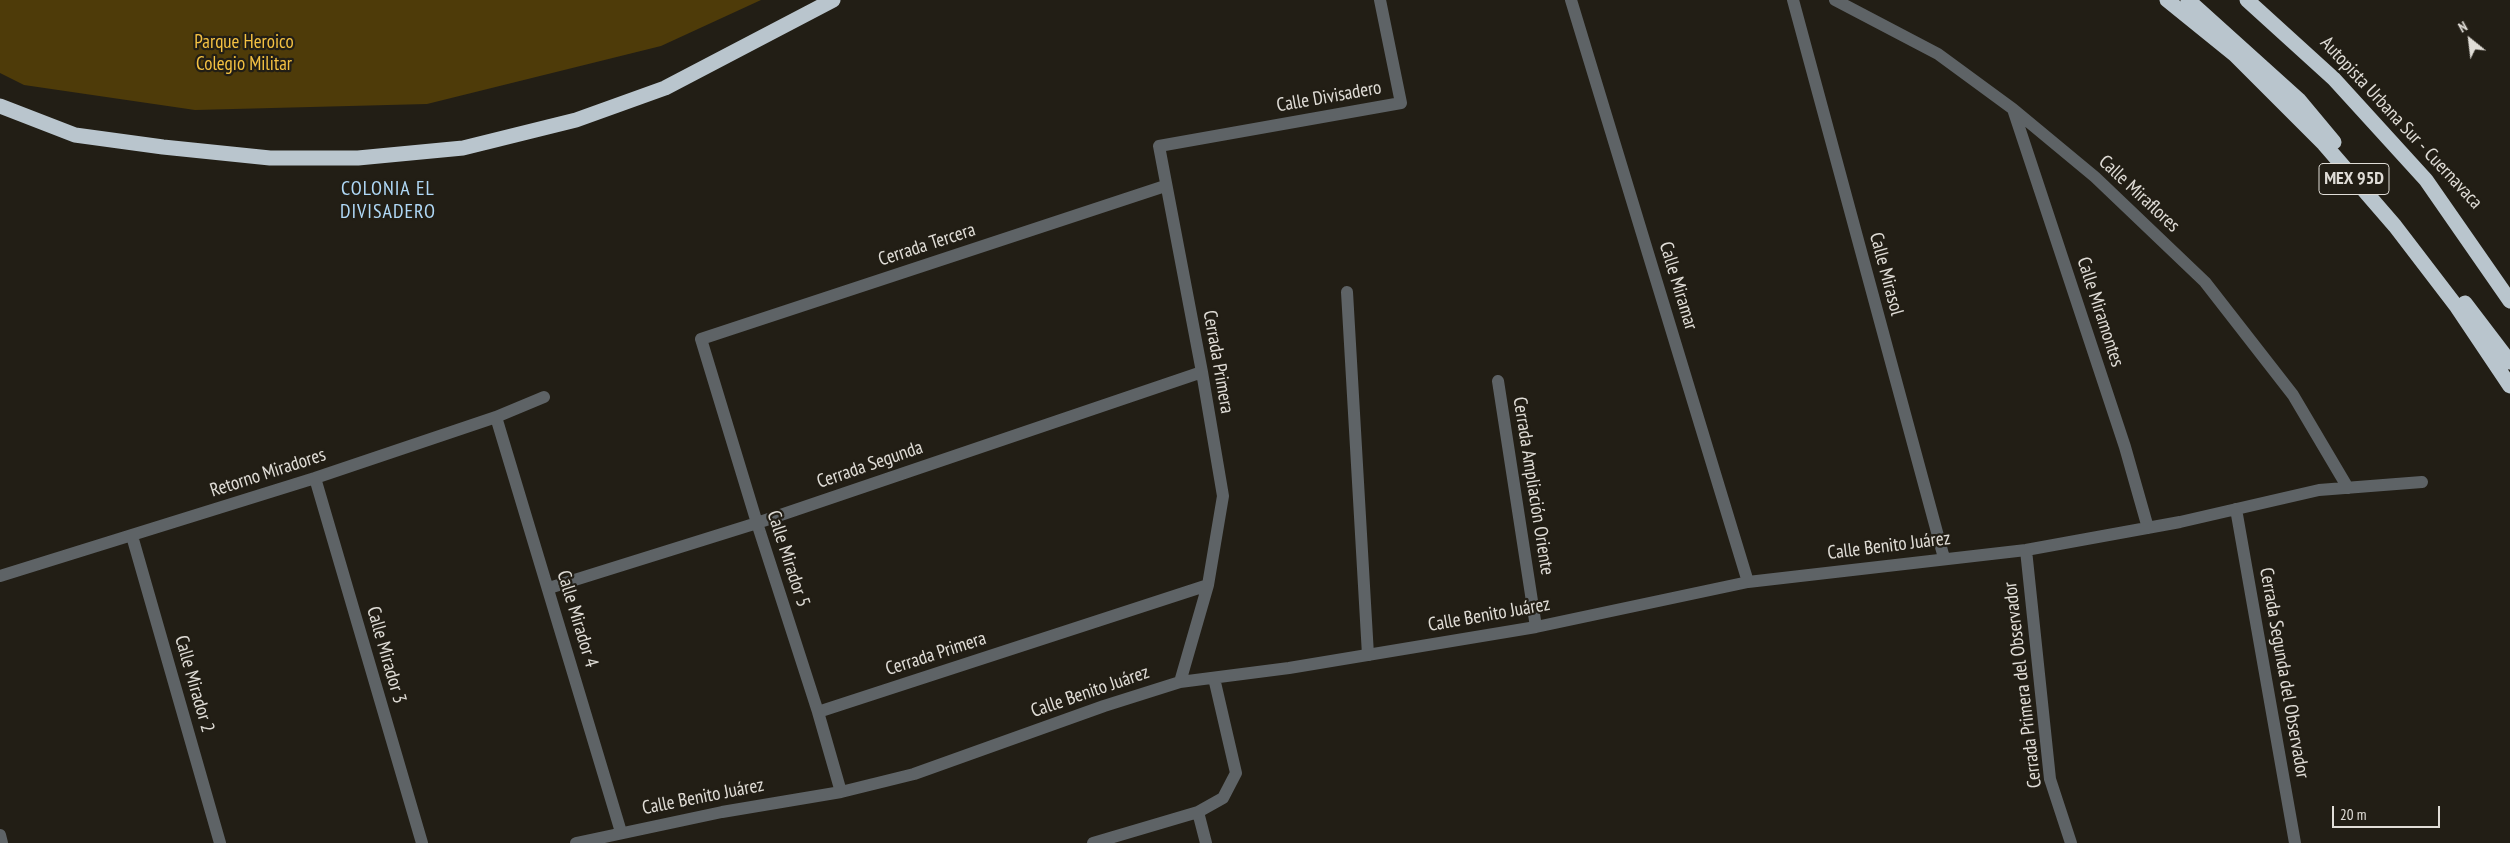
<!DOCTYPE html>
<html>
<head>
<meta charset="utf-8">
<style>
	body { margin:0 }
	#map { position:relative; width:2510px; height:843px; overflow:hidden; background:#221e15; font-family:"PT Sans Narrow",sans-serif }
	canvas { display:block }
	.north { position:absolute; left:2445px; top:15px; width:50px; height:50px; -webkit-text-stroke:4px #221e15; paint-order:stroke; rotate:331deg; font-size:14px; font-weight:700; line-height:20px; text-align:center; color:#e0ddd7 }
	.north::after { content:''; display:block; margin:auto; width:18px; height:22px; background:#e0ddd7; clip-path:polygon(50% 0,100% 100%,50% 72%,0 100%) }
	.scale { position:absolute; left:2332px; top:806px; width:108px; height:22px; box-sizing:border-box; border:2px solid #e0ddd7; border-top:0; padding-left:6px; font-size:15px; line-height:18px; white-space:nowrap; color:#e0ddd7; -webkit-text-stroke:4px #221e15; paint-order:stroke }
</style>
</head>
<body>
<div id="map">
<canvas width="2510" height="843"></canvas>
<div class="north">N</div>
<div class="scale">20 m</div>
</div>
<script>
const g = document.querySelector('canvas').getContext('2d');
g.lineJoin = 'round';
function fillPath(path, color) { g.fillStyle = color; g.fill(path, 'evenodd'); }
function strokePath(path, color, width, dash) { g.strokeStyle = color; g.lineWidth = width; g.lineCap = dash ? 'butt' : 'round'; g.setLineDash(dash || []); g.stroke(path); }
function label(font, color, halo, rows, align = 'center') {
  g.font = font + ' "PT Sans Narrow",sans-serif'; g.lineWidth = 4.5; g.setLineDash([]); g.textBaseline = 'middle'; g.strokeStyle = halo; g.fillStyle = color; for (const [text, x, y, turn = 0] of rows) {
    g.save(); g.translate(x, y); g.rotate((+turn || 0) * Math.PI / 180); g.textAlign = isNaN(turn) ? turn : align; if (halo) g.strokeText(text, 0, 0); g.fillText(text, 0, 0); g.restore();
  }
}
fillPath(new Path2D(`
	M0,0H761L661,46L427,104L195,110L24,85L0,73Z`), '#4e3b09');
strokePath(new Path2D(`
	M1347,292L1368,655`), '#5e6366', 12);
strokePath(new Path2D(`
	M1571,0L1748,582
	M1793,0L1944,558
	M1835,0L1938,54L2013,109L2095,177L2205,282L2293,395L2348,488
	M2013,109L2125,447L2148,528
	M1498,381L1536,627
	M496,417L621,832
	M315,478L422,843
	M2236,509L2295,843
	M132,536L220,843
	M2026,550L2050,779L2071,843
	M0,576L315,478L496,417L544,397
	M549,588L757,523L1202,372
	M1180,682L1208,585L1223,496L1202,372L1159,146L1401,103L1380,0
	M818,712L1208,585
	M841,792L818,712L757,523L701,339L1165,186
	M1198,812L1206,843
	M0,835L2,843
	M576,843L722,812L841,792L914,774L1104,706L1180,682L1289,668L1536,627L1748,582L2026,550L2180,522L2319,490L2422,482
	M1093,843L1198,812L1223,798L1236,773L1214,678`), '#5e6366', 12);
strokePath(new Path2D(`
	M2167,0L2235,55L2324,144L2395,226L2457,307L2510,386
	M2188,0L2299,100L2334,142
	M2247,0L2334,79L2426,180L2510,301
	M0,106L75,135L163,147L270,158H358L463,148L576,120L665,88L833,0
	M2465,303L2510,362`), '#b9c5cd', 15);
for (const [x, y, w] of [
	[2354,179,70]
]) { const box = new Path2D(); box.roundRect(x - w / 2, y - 15.5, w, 31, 4); g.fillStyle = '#221e15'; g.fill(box); strokePath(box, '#e0ddd7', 1); }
label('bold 18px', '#e0ddd7', null, [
	["MEX 95D",2354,179]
]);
label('19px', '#f4c142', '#221e15', [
	["Parque Heroico",244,43],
	["Colegio Militar",244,65]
]);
label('19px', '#e0ddd7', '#221e15', [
	["Calle Divisadero",1329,97,-10],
	["Autopista Urbana Sur - Cuernavaca",2401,123,47],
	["Calle Miraflores",2139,194,43],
	["Cerrada Tercera",927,245,-18],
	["Calle Mirasol",1886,274,75],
	["Calle Miramar",1678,286,73],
	["Calle Miramontes",2100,312,72],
	["Cerrada Primera",1218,362,80],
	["Cerrada Segunda",870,465,-19],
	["Retorno Miradores",268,473,-18],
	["Cerrada Ampliación Oriente",1533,486,81],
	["Calle Benito Juárez",1889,546,-7],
	["Calle Mirador 5",788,559,72],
	["Calle Benito Juárez",1489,615,-10],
	["Calle Mirador 4",577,619,73],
	["Cerrada Primera",936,654,-18],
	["Calle Mirador 3",386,655,74],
	["Cerrada Segunda del Observador",2284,673,80],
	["Calle Mirador 2",194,684,74],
	["Cerrada Primera del Observador",2023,685,-97],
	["Calle Benito Juárez",1090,692,-19],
	["Calle Benito Juárez",703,797,-11]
]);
g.letterSpacing = '1px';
label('20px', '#b0d9f7', '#221e15', [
	["COLONIA EL",388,189],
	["DIVISADERO",388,212]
]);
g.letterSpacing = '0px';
</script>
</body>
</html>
